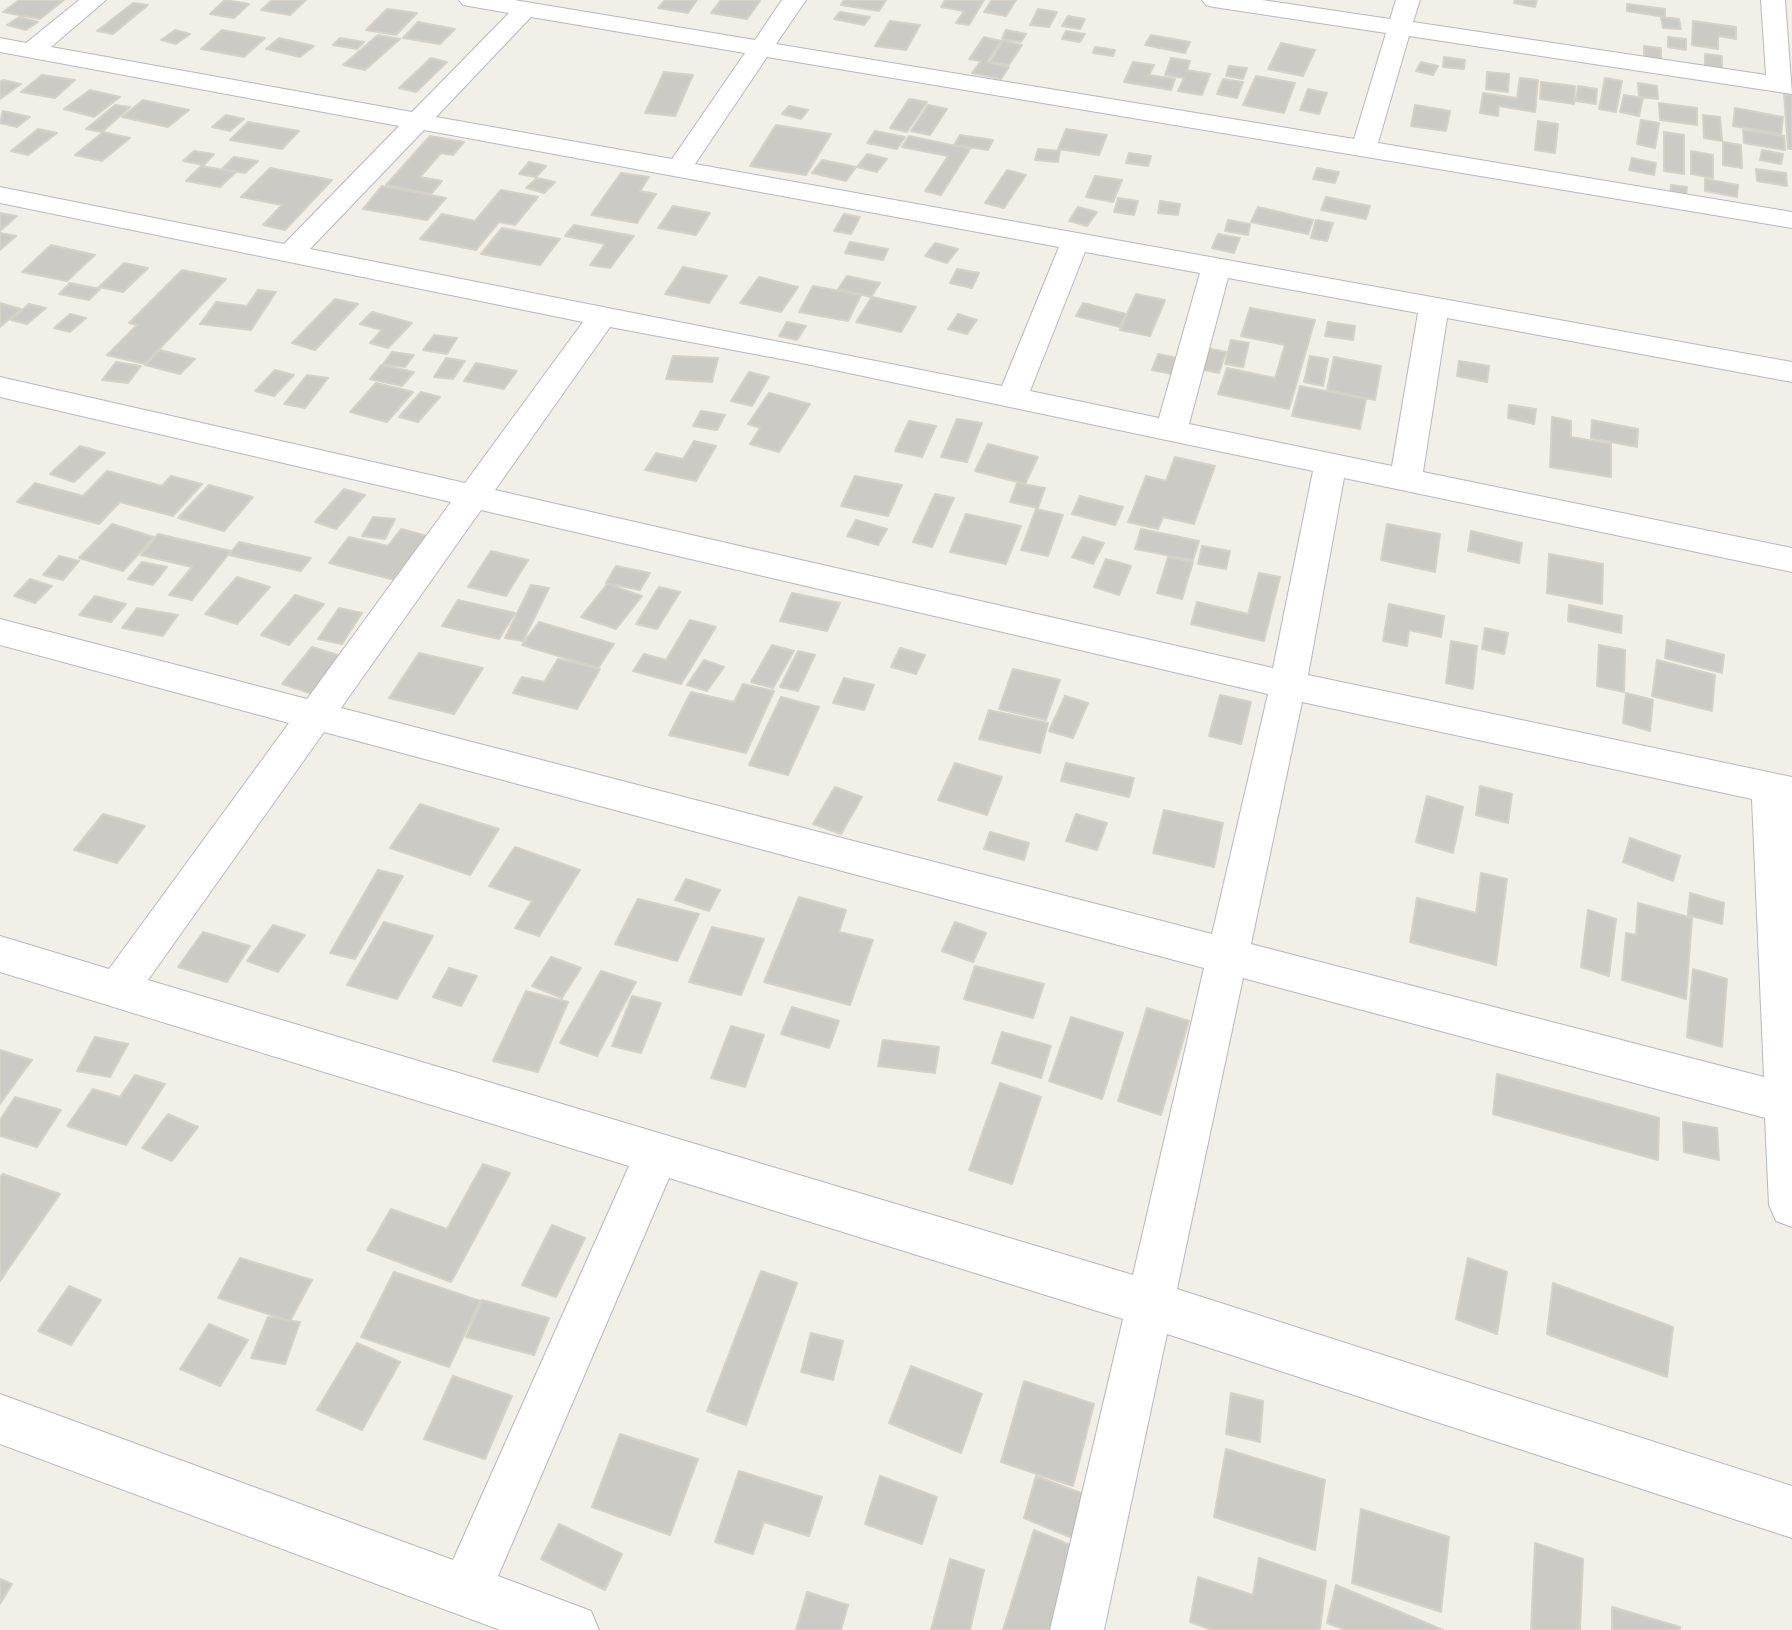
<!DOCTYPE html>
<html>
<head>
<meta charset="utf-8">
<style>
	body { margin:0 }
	canvas { display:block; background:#f1efe8 }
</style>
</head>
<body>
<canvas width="1792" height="1630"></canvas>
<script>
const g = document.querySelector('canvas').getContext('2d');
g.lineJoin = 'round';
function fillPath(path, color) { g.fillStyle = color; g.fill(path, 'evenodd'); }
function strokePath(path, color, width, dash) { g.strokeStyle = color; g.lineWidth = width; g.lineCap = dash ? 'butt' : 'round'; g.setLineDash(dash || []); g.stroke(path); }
const building = new Path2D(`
	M19,0H64L40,19L3,12Z
	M225,0L249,4L234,18L210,14Z
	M272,0H306L290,15L261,10Z
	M665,0H697L688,13L658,8Z
	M721,0H753L760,1L747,19L711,13Z
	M844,0H886L879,11L841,5Z
	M945,0H984L969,25L956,23L964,11L941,7Z
	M992,0H1016L1006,16L984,12Z
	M1515,0H1537L1535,7L1514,3Z
	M133,3L148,5L113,34L97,31Z
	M1627,4L1665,9V17L1627,11Z
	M387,9L417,13L396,35L366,30Z
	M1038,9L1057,12L1049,27L1030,25Z
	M840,12L870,17L864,25L834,19Z
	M1068,16L1085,19L1080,29L1062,26Z
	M19,17L38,22L26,30L7,25Z
	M1661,17L1679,19L1681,29L1663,28Z
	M890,21L920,25L906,50L875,46Z
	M1693,21L1736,27V39L1718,36V49L1692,45Z
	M418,22L455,29L440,44L403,38Z
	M175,30L190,34L176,44L161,40Z
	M222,30L265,38L244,57L201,49Z
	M1006,30L1026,34L1021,42L1002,39Z
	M1066,31L1085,34L1080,42L1062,39Z
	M378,35L400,39L365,70L343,65Z
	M1151,35L1190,42L1185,53L1145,45Z
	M984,37L1001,41L987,62L1009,67L1001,79L972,73L981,61L969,59Z
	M1668,37L1686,39V50L1668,47Z
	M279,38L314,46L300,57L266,49Z
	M340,38L364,42L357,49L333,45Z
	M1003,41L1022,45L1009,65L990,62Z
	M1281,43L1315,50L1303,76L1268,69Z
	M1644,46L1661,48V61L1644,58Z
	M1095,47L1115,50L1113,56L1093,53Z
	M1705,54L1722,56V68L1705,66Z
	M1444,57L1465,60L1464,69L1443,67Z
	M431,58L447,62L416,92L399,88Z
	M1171,58L1190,61L1187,70L1210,74L1202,95L1178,91L1184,78L1165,75Z
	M1133,62L1154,65L1149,75L1175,79L1171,90L1124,82Z
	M1421,62L1438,66L1433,75L1416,71Z
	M1229,66L1247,68L1243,79L1226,76Z
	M664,72L693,75L675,116L645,113Z
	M1487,72L1509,74L1508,92L1486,89Z
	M42,75L75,80L55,98L21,92Z
	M1256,76L1295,83L1284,113L1243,105Z
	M1520,78L1538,80L1535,112L1499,106L1498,116L1480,113L1483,93L1517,98Z
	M1605,78L1622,81L1616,112L1599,109Z
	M1223,79L1243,82L1237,98L1217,94Z
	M3,80L21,84L0,99V82Z
	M1541,82L1575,86L1574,104L1540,99Z
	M1638,83L1657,86L1658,99L1639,97Z
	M1578,86L1597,89L1596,104L1576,101Z
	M1308,89L1327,93L1319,114L1300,110Z
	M90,90L120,97L94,117L64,109Z
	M1784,94L1792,95V149H1788Z
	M1624,95L1643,98L1639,116L1620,112Z
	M909,99L927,102L907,132L890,128Z
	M143,100L189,110L168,127L122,117Z
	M1659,103L1697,108V125L1660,120Z
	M115,105L130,107L102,132L86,129Z
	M928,105L947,109L930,135L911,131Z
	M1415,105L1450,111L1446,131L1411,126Z
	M789,106L808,110L801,119L782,114Z
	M1735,108L1783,117L1781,134L1733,126Z
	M3,111L30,117L17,127L0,123Z
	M226,115L244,119L230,131L212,127Z
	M1703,115L1720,117L1722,141L1704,138Z
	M1641,120L1659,123L1655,148L1637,144Z
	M1538,121L1558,124L1555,153L1535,150Z
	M248,122L299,131L282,149L230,140Z
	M776,125L831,134L806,175L750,166Z
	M38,129L57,133L28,155L11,151Z
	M1066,129L1107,135L1099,155L1058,149Z
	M1743,130L1784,136L1785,150L1744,143Z
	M875,131L905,137L897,149L867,143Z
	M103,132L130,138L102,161L75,155Z
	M1664,132L1684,135V174L1664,171Z
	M960,135L993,140L988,150L954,145Z
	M430,136L464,142L453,155L441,153L420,177L442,181L431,194L386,185Z
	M909,136L970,149L941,195L925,191L948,156L902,147Z
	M1723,142L1741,145L1742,168L1723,165Z
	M1038,149L1060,151L1058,162L1035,160Z
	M1762,150L1783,154L1781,164L1760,160Z
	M194,151L214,154L204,165L183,161Z
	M1691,151L1713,155V178L1691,174Z
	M1129,153L1151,156L1148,166L1126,163Z
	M867,154L887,159L877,172L857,167Z
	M234,157L258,161L245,173L222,169Z
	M1632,158L1656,163L1654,175L1629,170Z
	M822,160L856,167L846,181L812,173Z
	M529,162L546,166L536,177L519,174Z
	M201,166L236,172L220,187L186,181Z
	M270,168L332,180L285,230L263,225L282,205L241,197Z
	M1317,168L1339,172L1335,183L1313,179Z
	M1756,169L1786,173L1787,186L1757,181Z
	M1007,170L1026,175L1004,208L985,203Z
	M621,173L649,177L640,191L656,194L637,223L591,215Z
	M1095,176L1122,180L1113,202L1086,197Z
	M537,178L555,182L544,193L526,188Z
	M1705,179L1738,185L1737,197L1705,191Z
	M1671,185L1687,187L1685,203L1670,200Z
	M382,186L446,198L427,220L363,209Z
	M501,190L538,197L515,225L499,222L476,250L420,239L442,214L475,221Z
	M1326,197L1370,206L1366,219L1321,210Z
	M1118,198L1138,201L1134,215L1114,212Z
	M1160,201L1180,204L1178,215L1158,213Z
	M673,206L710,213L696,235L658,228Z
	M1078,207L1097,212L1087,226L1069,221Z
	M1258,207L1313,220L1308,234L1251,222Z
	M0,213L17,216L0,231Z
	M844,214L860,217L851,234L834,231Z
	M1228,220L1250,224L1248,235L1225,231Z
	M1316,220L1333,223L1327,241L1311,238Z
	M574,225L634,236L610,268L590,265L605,244L565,236Z
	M502,228L560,239L540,265L481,254Z
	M0,233L16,236L0,250Z
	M1218,234L1240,238L1234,253L1212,248Z
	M850,242L888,249L883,260L845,253Z
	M935,243L958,249L947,263L925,256Z
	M51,245L95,255L67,281L22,272Z
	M124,263L148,268L123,292L99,287Z
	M683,267L727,276L709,303L665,294Z
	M957,269L979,273L972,288L950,283Z
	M182,270L226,279L145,364L107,355L137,325L129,323Z
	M847,276L880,283L871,297L838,289Z
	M759,277L798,287L781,312L740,303Z
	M70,283L100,289L89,300L59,294Z
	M813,286L861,295L848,321L799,312Z
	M258,290L276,292L251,330L200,324L216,302L247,306Z
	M1136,294L1165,300L1150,336L1120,330Z
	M872,297L916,307L901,332L856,322Z
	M335,299L358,304L315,350L292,343Z
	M0,303L21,309L0,327Z
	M1083,303L1126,314L1120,327L1076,316Z
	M29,304L46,308L27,324L11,320Z
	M1250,308L1315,320L1289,409L1218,394L1227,368L1275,378L1285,345L1241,336Z
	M372,312L412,323L388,348L370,343L382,330L360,324Z
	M70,314L86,318L70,332L54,328Z
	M958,314L977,320L967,334L948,329Z
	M787,322L806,326L797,340L779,336Z
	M1328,322L1355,326L1353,340L1325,336Z
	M434,335L457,338L447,354L423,350Z
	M1231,340L1249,343L1243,367L1225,364Z
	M1201,347L1226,352L1219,373L1194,368Z
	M160,350L195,359L180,374L145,365Z
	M392,352L414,355L405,367L383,364Z
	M1158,354L1182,359L1177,375L1152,370Z
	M673,356L718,358L712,382L666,379Z
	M1310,356L1328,359L1323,386L1304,382Z
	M1334,357L1381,366L1375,400L1327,390Z
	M446,358L465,361L453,379L434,377Z
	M1459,361L1489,366L1487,382L1457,376Z
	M116,362L141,366L128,383L102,380Z
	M476,363L517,371L504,389L464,381Z
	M381,365L414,372L402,386L370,379Z
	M275,370L294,375L274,396L255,391Z
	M749,372L769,377L752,406L731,401Z
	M307,375L328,378L305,408L284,404Z
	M376,383L413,392L387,422L350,412Z
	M1300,386L1366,399L1360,429L1292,416Z
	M421,392L440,397L418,422L399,417Z
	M769,393L810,404L779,452L750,444L760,428L748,424Z
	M1509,405L1536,409L1534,424L1508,418Z
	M701,411L725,415L717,430L693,426Z
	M1552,417L1571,421V437L1611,444V477L1550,467Z
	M957,419L982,423L967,462L941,457Z
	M1592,420L1638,429L1637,447L1591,438Z
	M909,421L936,426L922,457L895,451Z
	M694,441L716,446L696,481L645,470L656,453L683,459Z
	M988,444L1038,457L1025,484L975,471Z
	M80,446L105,453L74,482L50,474Z
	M1175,457L1215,466L1194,524L1163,517L1158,529L1128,522L1146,476L1166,481Z
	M107,471L162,486L171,476L202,484L173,516L120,502L99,524L17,502L35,483L83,496Z
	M855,476L902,485L888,516L841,506Z
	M1017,483L1045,488L1038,508L1010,502Z
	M209,485L253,497L224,531L178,518Z
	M344,489L365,495L336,529L315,522Z
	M935,494L954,498L932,547L913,542Z
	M1080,496L1123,507L1115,525L1072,514Z
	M1036,509L1063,515L1048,556L1021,550Z
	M966,514L1021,526L1006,564L950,552Z
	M373,517L395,519L385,539L362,536Z
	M856,520L887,529L878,545L847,536Z
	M112,524L154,537L123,571L79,558Z
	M1387,524L1440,534L1435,572L1381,560Z
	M401,529L427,536L395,580L329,563L349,537L388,546Z
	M1141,529L1199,541L1193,560L1135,549Z
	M1471,531L1522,543L1519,563L1468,551Z
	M158,534L231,551L192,600L169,595L192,567L141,555Z
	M1083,537L1104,543L1093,564L1072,557Z
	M239,542L311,558L301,571L229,555Z
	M1202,546L1230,551L1226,569L1198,564Z
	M491,551L528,560L506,596L468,587Z
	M1549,554L1603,564L1602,604L1547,593Z
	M59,556L79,561L63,580L43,575Z
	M1168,557L1193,562L1182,599L1157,593Z
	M1106,559L1131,566L1119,595L1094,587Z
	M142,562L167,567L153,585L128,579Z
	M616,566L650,573L640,590L606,583Z
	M1259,573L1280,577L1264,641L1191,624L1197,602L1248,614Z
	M237,577L270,587L237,624L205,614Z
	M30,579L52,586L35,603L14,596Z
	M607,584L642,596L616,629L581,617Z
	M531,585L549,588L523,641L505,638Z
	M659,587L680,592L657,629L636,624Z
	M792,593L840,603L827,631L780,621Z
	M295,595L324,604L289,645L261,635Z
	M95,596L126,604L111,622L79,615Z
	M458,600L515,613L499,639L442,626Z
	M1389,604L1444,616L1441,637L1409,630L1407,646L1383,641Z
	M1569,605L1622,616L1621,633L1568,621Z
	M137,608L178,615L163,636L122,628Z
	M339,608L362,613L342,644L318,639Z
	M690,620L716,627L681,684L633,671L644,654L666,660Z
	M539,622L614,644L598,668L522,645Z
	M1485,628L1508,633L1504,654L1482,649Z
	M1667,640L1724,655L1722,673L1665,658Z
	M1451,641L1477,646L1473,689L1446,683Z
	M772,645L794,651L773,688L751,682Z
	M1599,645L1625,650L1624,692L1597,686Z
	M312,647L348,658L319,696L282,684Z
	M900,648L925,655L916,674L891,667Z
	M798,651L815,655L798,691L780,687Z
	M419,653L483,668L454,714L389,698Z
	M558,659L600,669L577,709L513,693L522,677L544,682Z
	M704,660L724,667L707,691L687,685Z
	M1657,660L1715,675L1712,711L1652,696Z
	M1013,669L1060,680L1046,720L999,709Z
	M844,678L874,685L864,710L833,703Z
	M743,684L774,691L746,753L669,735L691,692L734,702Z
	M1626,693L1653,700L1650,731L1623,723Z
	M1220,695L1251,702L1241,744L1209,736Z
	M1065,696L1088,703L1073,738L1049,731Z
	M781,697L819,707L788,775L749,765Z
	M989,710L1048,723L1040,753L979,739Z
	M955,763L1002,777L987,815L938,800Z
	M1066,763L1134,778L1129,797L1061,781Z
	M1480,786L1512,794L1508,823L1476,815Z
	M835,787L862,797L841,834L813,824Z
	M1427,796L1463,807L1453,853L1416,842Z
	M420,804L499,829L470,875L390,848Z
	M1164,810L1223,823L1214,867L1153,853Z
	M103,814L145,826L117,863L74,850Z
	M1076,814L1107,823L1097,850L1066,841Z
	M990,832L1029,843L1024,860L984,849Z
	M1630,838L1680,856L1673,881L1623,862Z
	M515,847L580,870L539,936L515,928L532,901L489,886Z
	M378,870L403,876L355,959L330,953Z
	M1481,873L1507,879L1496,965L1410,942L1417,898L1476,913Z
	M686,879L720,890L709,911L675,900Z
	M1690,893L1724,903L1722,924L1688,915Z
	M799,897L846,910L839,932L873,940L850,1005L764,982Z
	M638,899L699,914L677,961L615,944Z
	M1638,903L1692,918L1686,999L1622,980L1626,933L1636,935Z
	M1588,910L1616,919L1609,976L1581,967Z
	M384,922L433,936L397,999L347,985Z
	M955,922L986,933L973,962L942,951Z
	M273,925L305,935L278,972L247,961Z
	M712,927L764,939L741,995L689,982Z
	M203,932L250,946L227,982L178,967Z
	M551,957L581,968L562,998L532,986Z
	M975,966L1044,984L1033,1018L964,999Z
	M449,968L477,976L461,1006L433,997Z
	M1693,969L1727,979L1722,1047L1687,1037Z
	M601,971L636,982L597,1056L560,1043Z
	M526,991L568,1002L538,1072L493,1061Z
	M632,996L661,1003L641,1053L612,1046Z
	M792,1007L839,1021L829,1048L781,1034Z
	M1147,1008L1189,1021L1161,1115L1118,1101Z
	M1071,1017L1123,1033L1102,1099L1049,1081Z
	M731,1026L764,1035L745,1087L711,1078Z
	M1002,1032L1051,1046L1041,1078L992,1063Z
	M95,1037L128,1044L110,1077L77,1071Z
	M883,1040L939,1047L935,1073L878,1066Z
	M0,1050L32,1060L0,1104Z
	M1497,1074L1659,1118L1658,1160L1493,1114Z
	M135,1075L165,1084L126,1145L67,1126L93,1089L120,1097Z
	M1000,1083L1041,1097L1012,1184L969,1170Z
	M15,1097L61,1110L37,1147L0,1136V1120Z
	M168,1114L198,1127L172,1161L142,1148Z
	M1683,1122L1717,1128L1719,1160L1684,1152Z
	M483,1164L510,1173L451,1282L367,1250L391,1209L447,1229Z
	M3,1174L60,1194L0,1281V1177Z
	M552,1225L585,1238L556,1297L522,1285Z
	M240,1258L312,1280L290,1321L218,1298Z
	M1468,1258L1507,1272L1497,1334L1456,1319Z
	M761,1271L797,1283L746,1425L707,1411Z
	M394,1272L480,1301L449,1367L361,1337Z
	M1553,1283L1673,1327L1667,1377L1547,1334Z
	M69,1286L101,1300L71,1345L38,1331Z
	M482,1300L549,1318L534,1355L466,1337Z
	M268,1317L300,1322L285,1364L251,1358Z
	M209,1324L248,1340L220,1386L180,1369Z
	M811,1333L843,1341L833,1380L801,1372Z
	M357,1343L400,1362L362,1430L317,1410Z
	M911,1366L982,1394L961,1453L889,1423Z
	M453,1376L512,1396L485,1459L424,1439Z
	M1024,1381L1094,1404L1073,1486L1001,1462Z
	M1231,1393L1263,1401L1260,1442L1226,1434Z
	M620,1434L698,1459L670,1535L592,1507Z
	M1226,1449L1325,1480L1315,1550L1214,1517Z
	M739,1471L822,1497L809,1536L764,1522L753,1554L715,1542Z
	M880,1476L937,1497L922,1544L865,1524Z
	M1036,1476L1094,1498L1082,1542L1024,1518Z
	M1361,1509L1449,1537L1441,1612L1352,1583Z
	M559,1524L622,1554L605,1590L541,1559Z
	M1034,1530L1080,1549L1057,1630H1003Z
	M1535,1543L1583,1559L1580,1630H1531Z
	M1259,1558L1326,1581L1320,1630H1212L1190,1622L1198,1577L1253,1595Z
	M950,1559L984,1570L970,1630H931Z
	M0,1579L12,1584L0,1604Z
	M1336,1585L1443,1630H1345L1327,1623Z
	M807,1592L848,1605L841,1630H796Z
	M1612,1607L1680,1627V1630H1612Z`);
fillPath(building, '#cccac5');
strokePath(building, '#d6d1c6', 2);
const minor = new Path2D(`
	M79,0H106L51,47L412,112L509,13L463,5L459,0H514L755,40L782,0H806L776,44L1354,139L1386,33L1214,7L1206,5L1202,0H1262L1390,19L1396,0H1420L1413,22L1766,75L1761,0H1785L1792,94L1409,36L1378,143L1792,212V228L767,57L695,164L1792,362V382L1447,318L1423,472L1792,548V572L1344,478L1308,675L1792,777V1227L1776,1221L1769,1205L1765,1118L1243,978L1177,1289L1792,1486V1538L1167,1334L1104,1630H1050L1123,1319L669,1178L498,1576L591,1611L599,1630H500L0,1444V1394L453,1560L629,1166L0,972V936L109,969L289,723L0,645V619L307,699L451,502L0,397V377L465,483L583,322L0,203V187L284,244L399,126L0,52V38L26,43ZM531,17L745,53L672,159L436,117ZM424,130L1059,247L1002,386L310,249ZM1085,252L1200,273L1159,418L1030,391ZM1228,278L1418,313L1392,466L1189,424ZM610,327L792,361L1313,471L1273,668L495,490ZM481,510L1268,694L1212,934L341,708ZM1302,702L1752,799L1764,1077L1251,944ZM324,732L1204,968L1133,1275L148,980Z`);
strokePath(minor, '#b5b8bc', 2);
fillPath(minor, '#fff');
</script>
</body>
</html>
